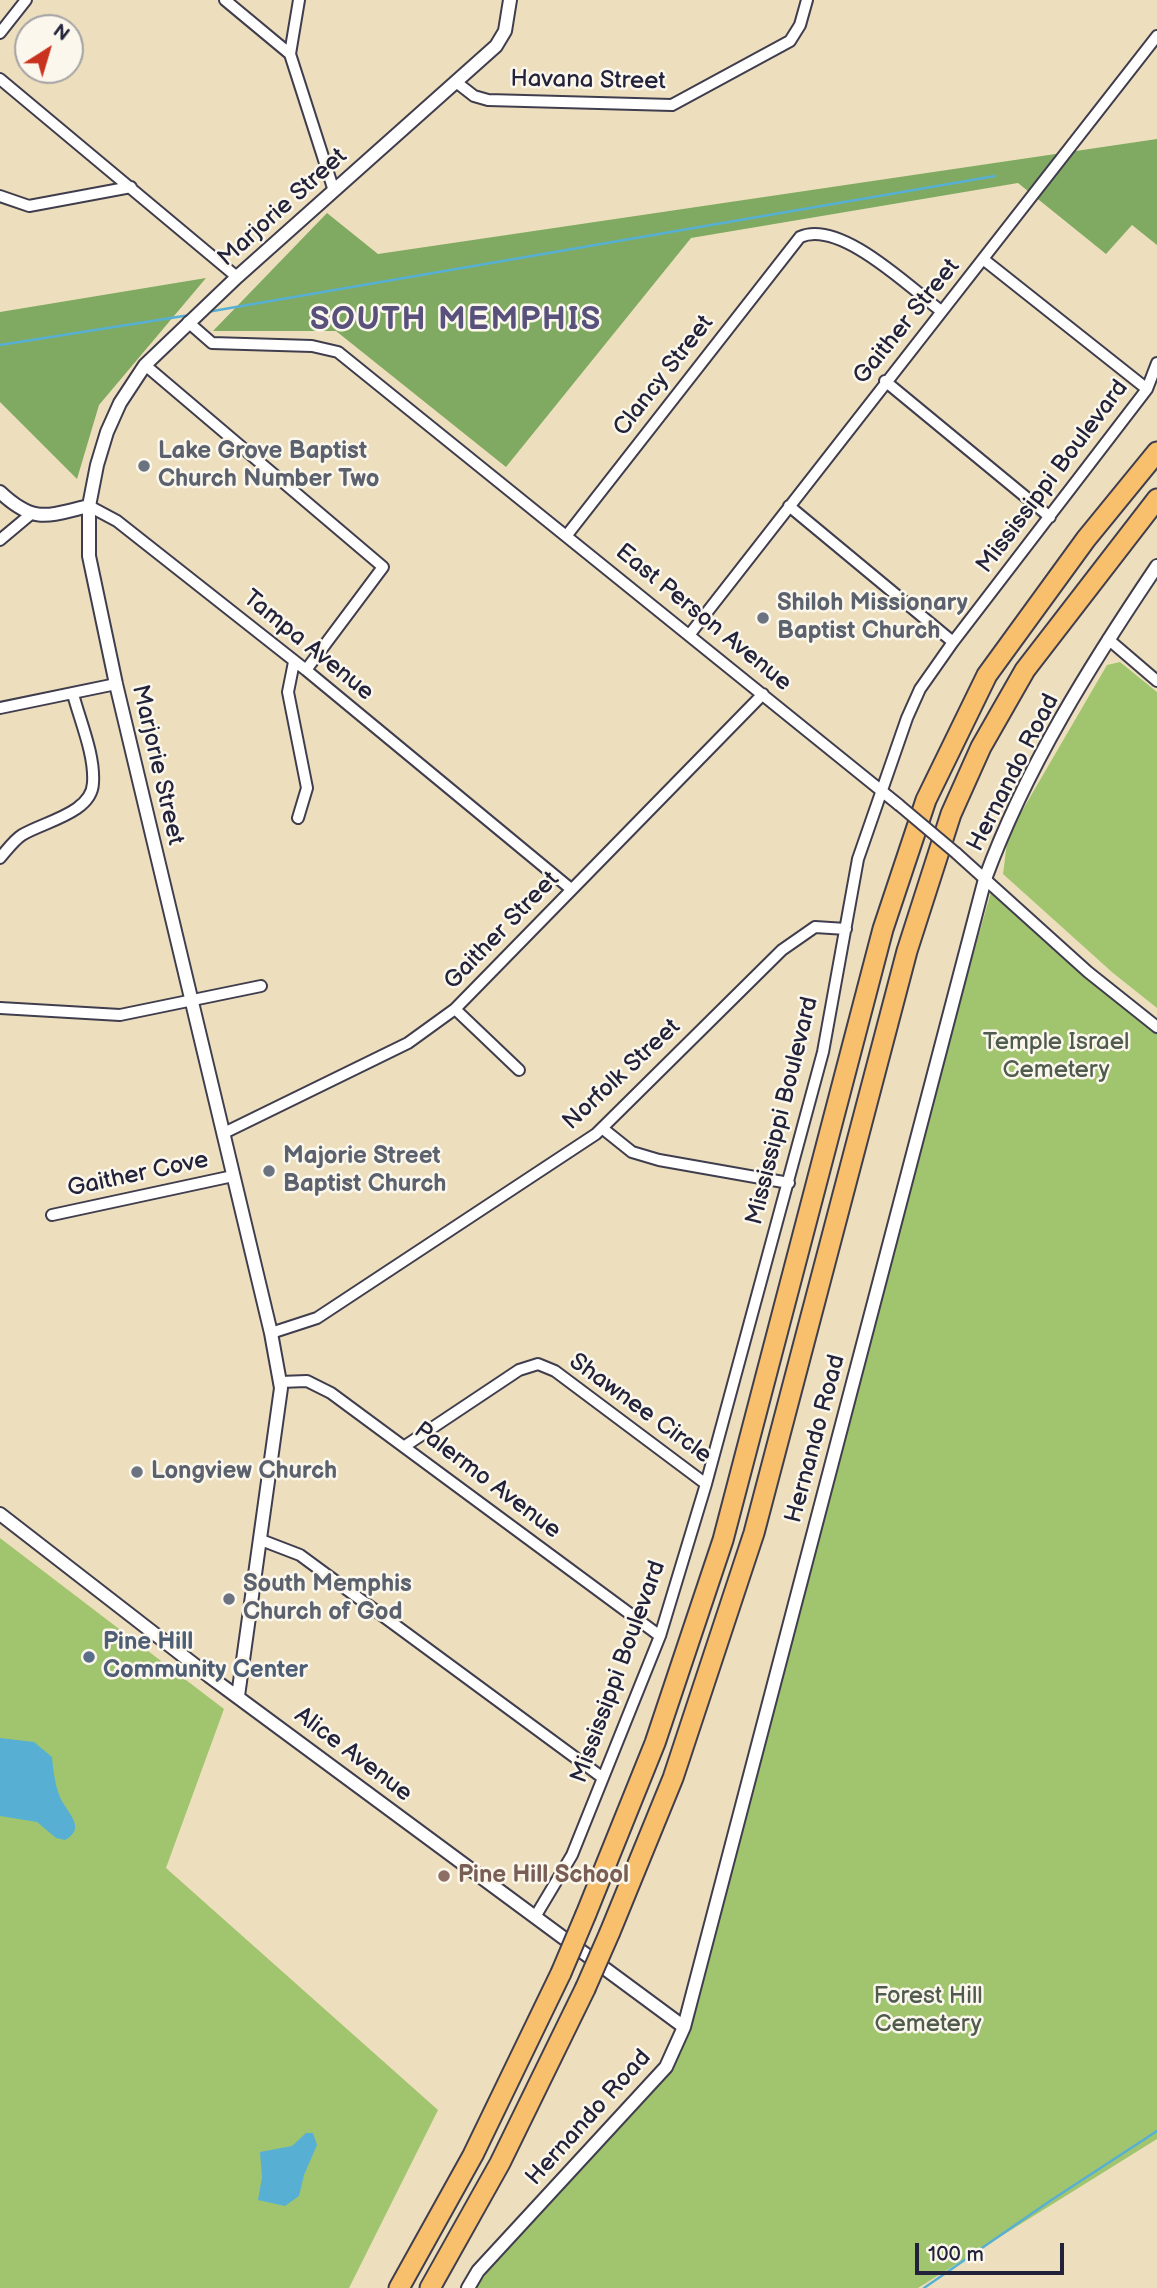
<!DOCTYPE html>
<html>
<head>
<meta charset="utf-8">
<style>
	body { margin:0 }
	#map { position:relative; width:1157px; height:2288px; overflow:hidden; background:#eddfbd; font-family:"Balsamiq Sans",sans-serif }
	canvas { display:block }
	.north { position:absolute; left:14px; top:14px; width:70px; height:70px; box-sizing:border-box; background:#fbf7ec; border:2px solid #a4a2a5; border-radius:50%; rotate:37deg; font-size:19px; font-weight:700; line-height:28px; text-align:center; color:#22223b }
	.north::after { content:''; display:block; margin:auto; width:24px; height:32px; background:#c8321e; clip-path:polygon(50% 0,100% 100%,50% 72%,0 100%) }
	.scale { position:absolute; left:915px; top:2243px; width:149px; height:32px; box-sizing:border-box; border:4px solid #22223b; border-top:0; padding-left:9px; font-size:21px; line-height:24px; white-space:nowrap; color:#22223b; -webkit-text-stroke:5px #fbf7ec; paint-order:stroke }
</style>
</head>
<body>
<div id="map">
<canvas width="1157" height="2288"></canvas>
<div class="north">N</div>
<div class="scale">100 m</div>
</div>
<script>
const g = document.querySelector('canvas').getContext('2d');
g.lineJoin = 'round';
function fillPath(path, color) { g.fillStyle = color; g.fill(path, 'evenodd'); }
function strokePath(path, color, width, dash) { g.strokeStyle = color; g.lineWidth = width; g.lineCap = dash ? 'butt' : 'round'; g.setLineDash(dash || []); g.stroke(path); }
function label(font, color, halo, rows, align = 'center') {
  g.font = font + ' "Balsamiq Sans",sans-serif'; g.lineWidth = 5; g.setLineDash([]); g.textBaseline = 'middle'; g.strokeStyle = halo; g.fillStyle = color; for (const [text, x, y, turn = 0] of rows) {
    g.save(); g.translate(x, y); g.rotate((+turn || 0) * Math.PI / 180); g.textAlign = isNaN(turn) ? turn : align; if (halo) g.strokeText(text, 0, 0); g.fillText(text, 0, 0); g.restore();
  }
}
fillPath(new Path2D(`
	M1120,662L1157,692V1008L1113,973L1003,874L1008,835L1107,665Z
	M991,892L1157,1027V2139L918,2288H476L495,2261L681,2053L939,1073Z
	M0,1538L224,1709L166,1868L438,2110L349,2288H0Z`), '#a1c56f');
fillPath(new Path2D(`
	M1157,139V245L1132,225L1106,254L1018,183L691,238L506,467L336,331H213L327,213L378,254Z
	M206,278L99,405L77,479L0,402V312Z`), '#80aa62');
fillPath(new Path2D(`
	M0,1738L34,1742L52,1757C53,1769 55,1785 60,1797C66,1812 88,1828 65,1840L56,1838L37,1822L0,1816Z
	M306,2133H313L317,2145L304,2175L299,2196L285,2206L258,2200L262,2177L260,2152L292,2146Z`), '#57b0d4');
strokePath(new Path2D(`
	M207,312L995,176
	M0,345L190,315
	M924,2288L1050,2201L1157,2131`), '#57b0d4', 2.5);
const minor = new Path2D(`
	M225,0L290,54
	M299,0L290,54L334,191
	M0,33L26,0
	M0,79L237,277
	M456,82L474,96L488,100L672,105L790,41L800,25L807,0
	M0,196L29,206L131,187
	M983,259L1147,389
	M188,322L212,343L312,346L338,352L899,805
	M145,365L383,567L306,670
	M885,381L1050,517
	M89,506L117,521L306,670L571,889
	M789,506L953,642
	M567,535L800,237C840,219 909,287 941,311
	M0,540L31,514
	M690,634L1157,36
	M1108,639L1157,681
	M294,662L288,692L307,788L298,818
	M0,708L116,684
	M956,853L1088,972L1157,1027
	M0,858C7,850 14,840 22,835C43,822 92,813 93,783C95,755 80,721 73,694
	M0,1008L120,1015L261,986
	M455,1009L519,1070
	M602,1128L632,1152L659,1160L789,1183
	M224,1133L408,1043L455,1009L763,694
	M52,1215L233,1176
	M271,1333L317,1318L596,1134L782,950L815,927L846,929
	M280,1382L307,1381L331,1393L660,1636
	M405,1446L519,1370L538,1364L555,1371L706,1484
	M261,1540L300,1555L603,1778
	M535,1917L572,1855L660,1636L706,1484L823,1052L858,859L907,718L920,689L953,642L1147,389L1157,363`);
const tertiary = new Path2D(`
	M0,492C34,524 47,516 89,506
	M0,1514L209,1676L684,2027
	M238,1696L281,1388L271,1333L116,684L89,556V506L97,465L107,432L120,403L145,365L237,277L496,46L505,31L510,0
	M468,2288L478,2271L666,2067L684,2027L985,879C1026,767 1091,664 1157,566`);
const motorway = new Path2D(`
	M586,1914L655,1743L723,1540L883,929L926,800L987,675L1086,539L1157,452
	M610,1932L673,1778L754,1533L907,951L951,814L981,747L1025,670L1157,499
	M399,2288L473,2155L561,1973
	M430,2288L500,2163L585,1989`);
strokePath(minor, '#403e4e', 14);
strokePath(tertiary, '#403e4e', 16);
strokePath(motorway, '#403e4e', 23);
strokePath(minor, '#fff', 10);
strokePath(tertiary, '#fff', 12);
strokePath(motorway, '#f8bf6c', 19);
const minorBridge = new Path2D(`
	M899,805L956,853`);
const motorwayBridge = new Path2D(`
	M561,1973L586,1914
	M585,1989L610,1932`);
strokePath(minorBridge, '#403e4e', 14, []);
strokePath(motorwayBridge, '#403e4e', 23, []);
strokePath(minorBridge, '#fff', 10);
strokePath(motorwayBridge, '#f8bf6c', 19);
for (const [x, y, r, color] of [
	[144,466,7,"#6b7280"],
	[763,618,7,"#6b7280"],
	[269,1171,7,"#6b7280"],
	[137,1472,7,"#6b7280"],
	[229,1599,7,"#6b7280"],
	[89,1657,7,"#5c6f8a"],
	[444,1876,7,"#8d6e63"]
]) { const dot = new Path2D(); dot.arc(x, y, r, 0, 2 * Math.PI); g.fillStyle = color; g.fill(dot); strokePath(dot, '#fbf7ec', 2.5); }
label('24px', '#22223b', '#fbf7ec', [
	["Havana Street",588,81,1],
	["Marjorie Street",283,208,-42],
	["Gaither Street",907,322,-51],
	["Clancy Street",664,376,-52],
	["Mississippi Boulevard",1053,477,-53],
	["East Person Avenue",703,618,39],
	["Tampa Avenue",308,646,39],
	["Marjorie Street",157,765,77],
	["Hernando Road",1014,773,-63],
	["Gaither Street",502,931,-46],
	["Norfolk Street",622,1075,-43],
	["Mississippi Boulevard",783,1111,-76],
	["Gaither Cove",138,1175,-12],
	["Shawnee Circle",640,1409,36],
	["Hernando Road",816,1439,-75],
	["Palermo Avenue",487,1481,37],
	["Mississippi Boulevard",619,1672,-70],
	["Alice Avenue",353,1755,37],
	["Hernando Road",589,2118,-48]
]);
label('bold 24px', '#5b616d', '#fbf7ec', [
	["Lake Grove Baptist",158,452],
	["Church Number Two",158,480],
	["Shiloh Missionary",777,604],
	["Baptist Church",777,632],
	["Majorie Street",283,1157],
	["Baptist Church",283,1185],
	["Longview Church",151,1472],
	["South Memphis",243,1585],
	["Church of God",243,1613]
], 'left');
label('24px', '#4e5b4d', '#fbf7ec', [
	["Temple Israel",1056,1043],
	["Cemetery",1056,1071],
	["Forest Hill",928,1997],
	["Cemetery",928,2025]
]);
label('bold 24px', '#4e5e75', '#fbf7ec', [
	["Pine Hill",103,1643],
	["Community Center",103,1671]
], 'left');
label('bold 24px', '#785e54', '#fbf7ec', [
	["Pine Hill School",458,1876]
], 'left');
g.letterSpacing = '2px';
label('bold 32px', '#57517b', '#fbf7ec', [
	["SOUTH MEMPHIS",456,321]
]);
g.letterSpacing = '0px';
</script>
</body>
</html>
